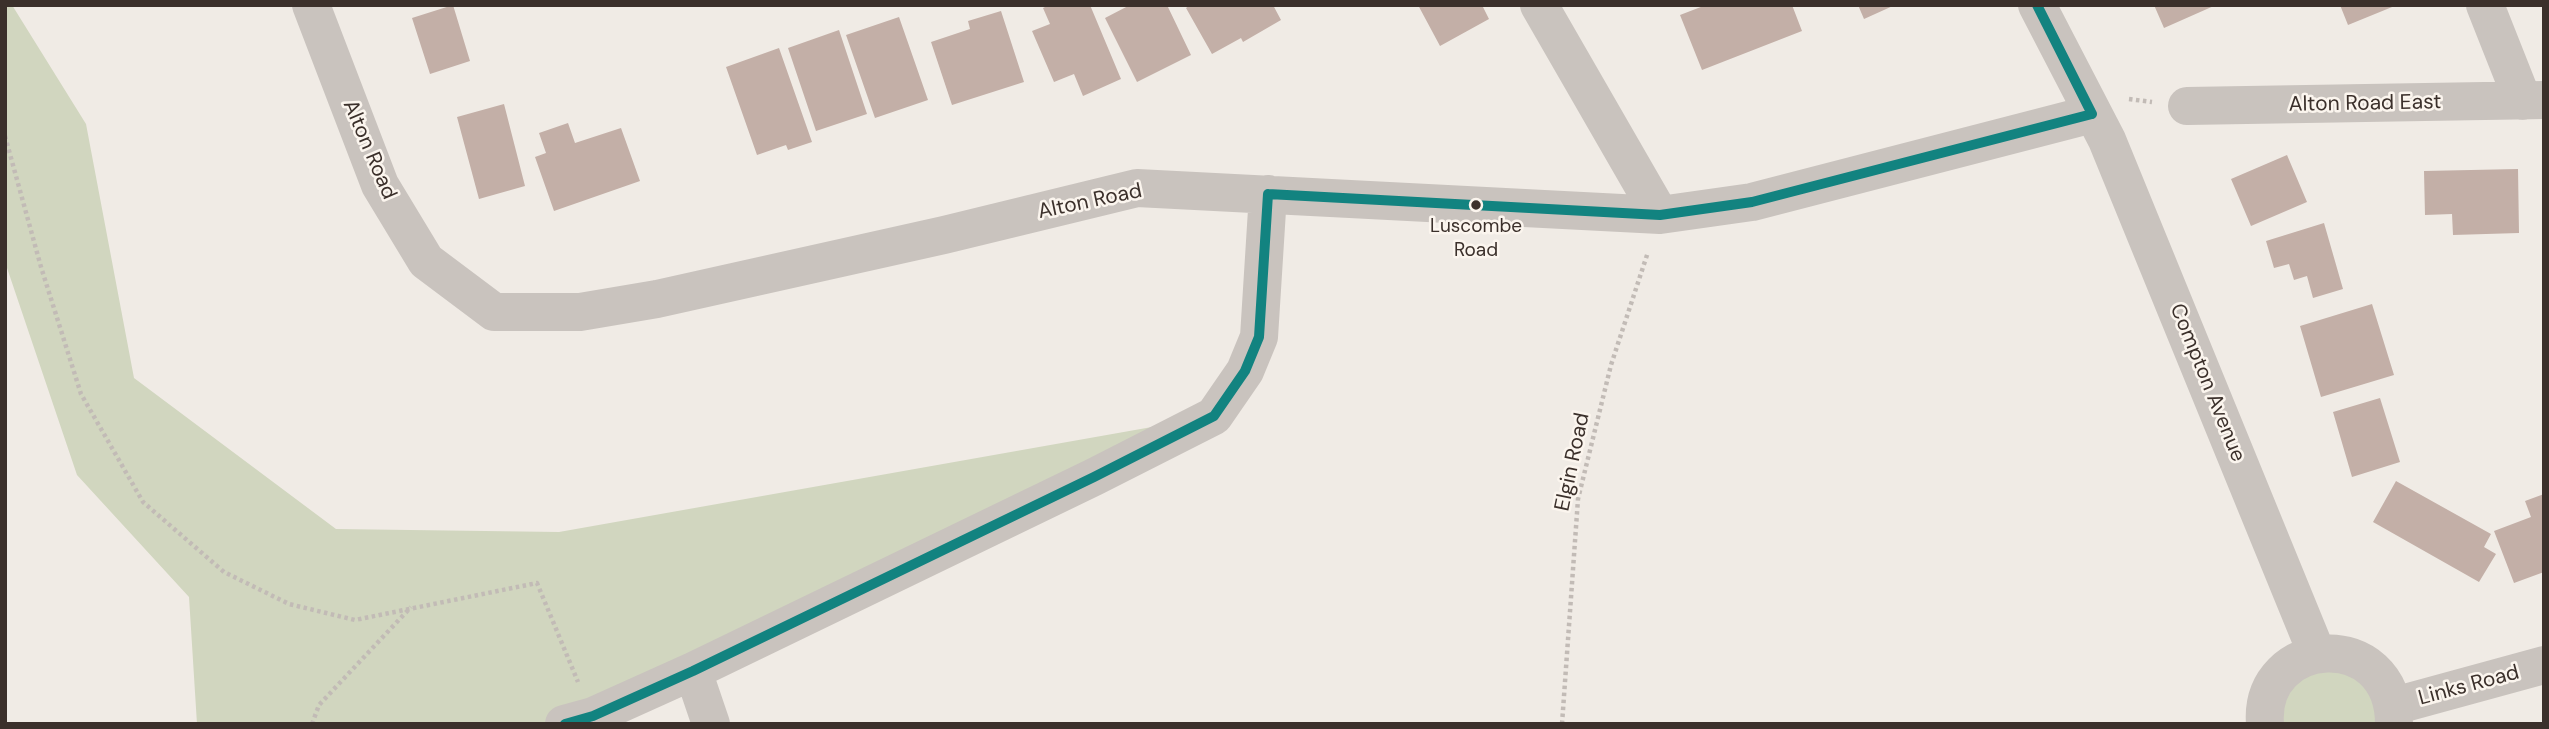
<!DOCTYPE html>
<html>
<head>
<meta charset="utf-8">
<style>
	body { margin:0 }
	#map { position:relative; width:2549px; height:729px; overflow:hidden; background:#f0ebe5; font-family:"DM Sans",sans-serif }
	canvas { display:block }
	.frame { position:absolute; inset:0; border:7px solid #3b302b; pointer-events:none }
</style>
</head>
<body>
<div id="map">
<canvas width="2549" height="729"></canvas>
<div class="frame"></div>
</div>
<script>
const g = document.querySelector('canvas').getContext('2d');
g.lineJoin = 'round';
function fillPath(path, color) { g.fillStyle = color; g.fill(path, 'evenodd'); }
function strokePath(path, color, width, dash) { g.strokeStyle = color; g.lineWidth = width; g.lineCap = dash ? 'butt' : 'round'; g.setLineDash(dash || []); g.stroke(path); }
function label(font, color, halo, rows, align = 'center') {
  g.font = font + ' "DM Sans",sans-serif'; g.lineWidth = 5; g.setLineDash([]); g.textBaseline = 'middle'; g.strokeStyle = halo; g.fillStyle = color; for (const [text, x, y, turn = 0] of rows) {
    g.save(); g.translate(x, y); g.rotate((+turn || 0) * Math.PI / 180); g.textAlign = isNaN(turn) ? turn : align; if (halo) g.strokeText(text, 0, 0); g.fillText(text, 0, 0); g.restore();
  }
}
fillPath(new Path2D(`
	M5,5H12L86,124L134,378L336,529L559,532L1214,416L564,724H197L189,597L77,475L5,262Z
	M2340,653L2394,724H2265L2271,688Z`), '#d1d6bf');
fillPath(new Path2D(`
	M453,5L470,61L430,74L412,18Z
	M1049,5H1090L1121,79L1083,96L1074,74L1054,82L1032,31L1050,24L1043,8Z
	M1130,5H1167L1191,55L1137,82L1105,18Z
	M1190,5H1273L1281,20L1243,42L1241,38L1212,54L1186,8Z
	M1418,5H1482L1489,19L1440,46Z
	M1706,5H1792L1802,31L1702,70L1680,15Z
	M1858,5H1895L1864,19Z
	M2154,5H2216L2164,28Z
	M2340,5H2397L2348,25Z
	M1001,11L1024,82L952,105L931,42L970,29L968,21Z
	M899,17L928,100L875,118L846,35Z
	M839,30L867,114L816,131L788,48Z
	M779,48L812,142L788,150L786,145L757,155L726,67Z
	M504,104L525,186L479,199L457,117Z
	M568,123L575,143L621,128L640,181L554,211L535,157L546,153L539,133Z
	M2287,155L2307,202L2251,226L2231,179Z
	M2518,169L2519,233L2453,235L2452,214L2425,215L2424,171Z
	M2324,223L2343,289L2313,298L2307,276L2294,280L2289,264L2274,268L2266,241Z
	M2372,304L2394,375L2321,397L2300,326Z
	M2380,398L2400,462L2352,477L2333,412Z
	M2396,481L2491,534L2484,547L2496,554L2479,582L2373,522Z
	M2544,494V572L2514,583L2494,531L2531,517L2525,501Z`), '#c3afa7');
strokePath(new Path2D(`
	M2129,99L2152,102
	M5,136L41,267L81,394L143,502L224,572L289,604L355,620L537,583L578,682
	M312,724L319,705L411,607
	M1562,724L1578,499L1611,365L1648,252`), '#c2bbb6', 4.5, [3.5, 3.5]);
strokePath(new Path2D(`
	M311,5L380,185L426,261L494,312H580L657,299L944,235L1137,188L1660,215L1752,202L2092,114
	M1539,5L1660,215
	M2485,5L2523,101
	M2187,106L2544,100
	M693,671L711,724
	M2394,706L2544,665
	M564,724L593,716L693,671L1094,477L1214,416L1245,371L1259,337L1268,194`), '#c9c3be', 38);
strokePath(new Path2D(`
	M2037,5L2107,140L2317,654
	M2265,724C2258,635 2394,625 2394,724`), '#c9c3be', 38);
strokePath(new Path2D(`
	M2037,5L2092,114
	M1268,194L1660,215L1752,202L2092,114
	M565,724L593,716L693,671L1094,477L1214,416L1245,371L1259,337L1268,194`), '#128380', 10);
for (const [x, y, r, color] of [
	[1476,205,6,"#3b302b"]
]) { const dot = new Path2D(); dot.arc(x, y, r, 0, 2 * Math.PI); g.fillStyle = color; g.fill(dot); strokePath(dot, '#fbf5ee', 2.5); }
label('19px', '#3b302b', '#fbf5ee', [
	["Luscombe",1476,227],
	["Road",1476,251]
]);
label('21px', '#3b302b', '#fbf5ee', [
	["Alton Road East",2365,104,-1],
	["Alton Road",369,150,67],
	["Alton Road",1090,202,-12],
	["Compton Avenue",2207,383,68],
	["Elgin Road",1573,462,-78],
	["Links Road",2469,686,-15]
]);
</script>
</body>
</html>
